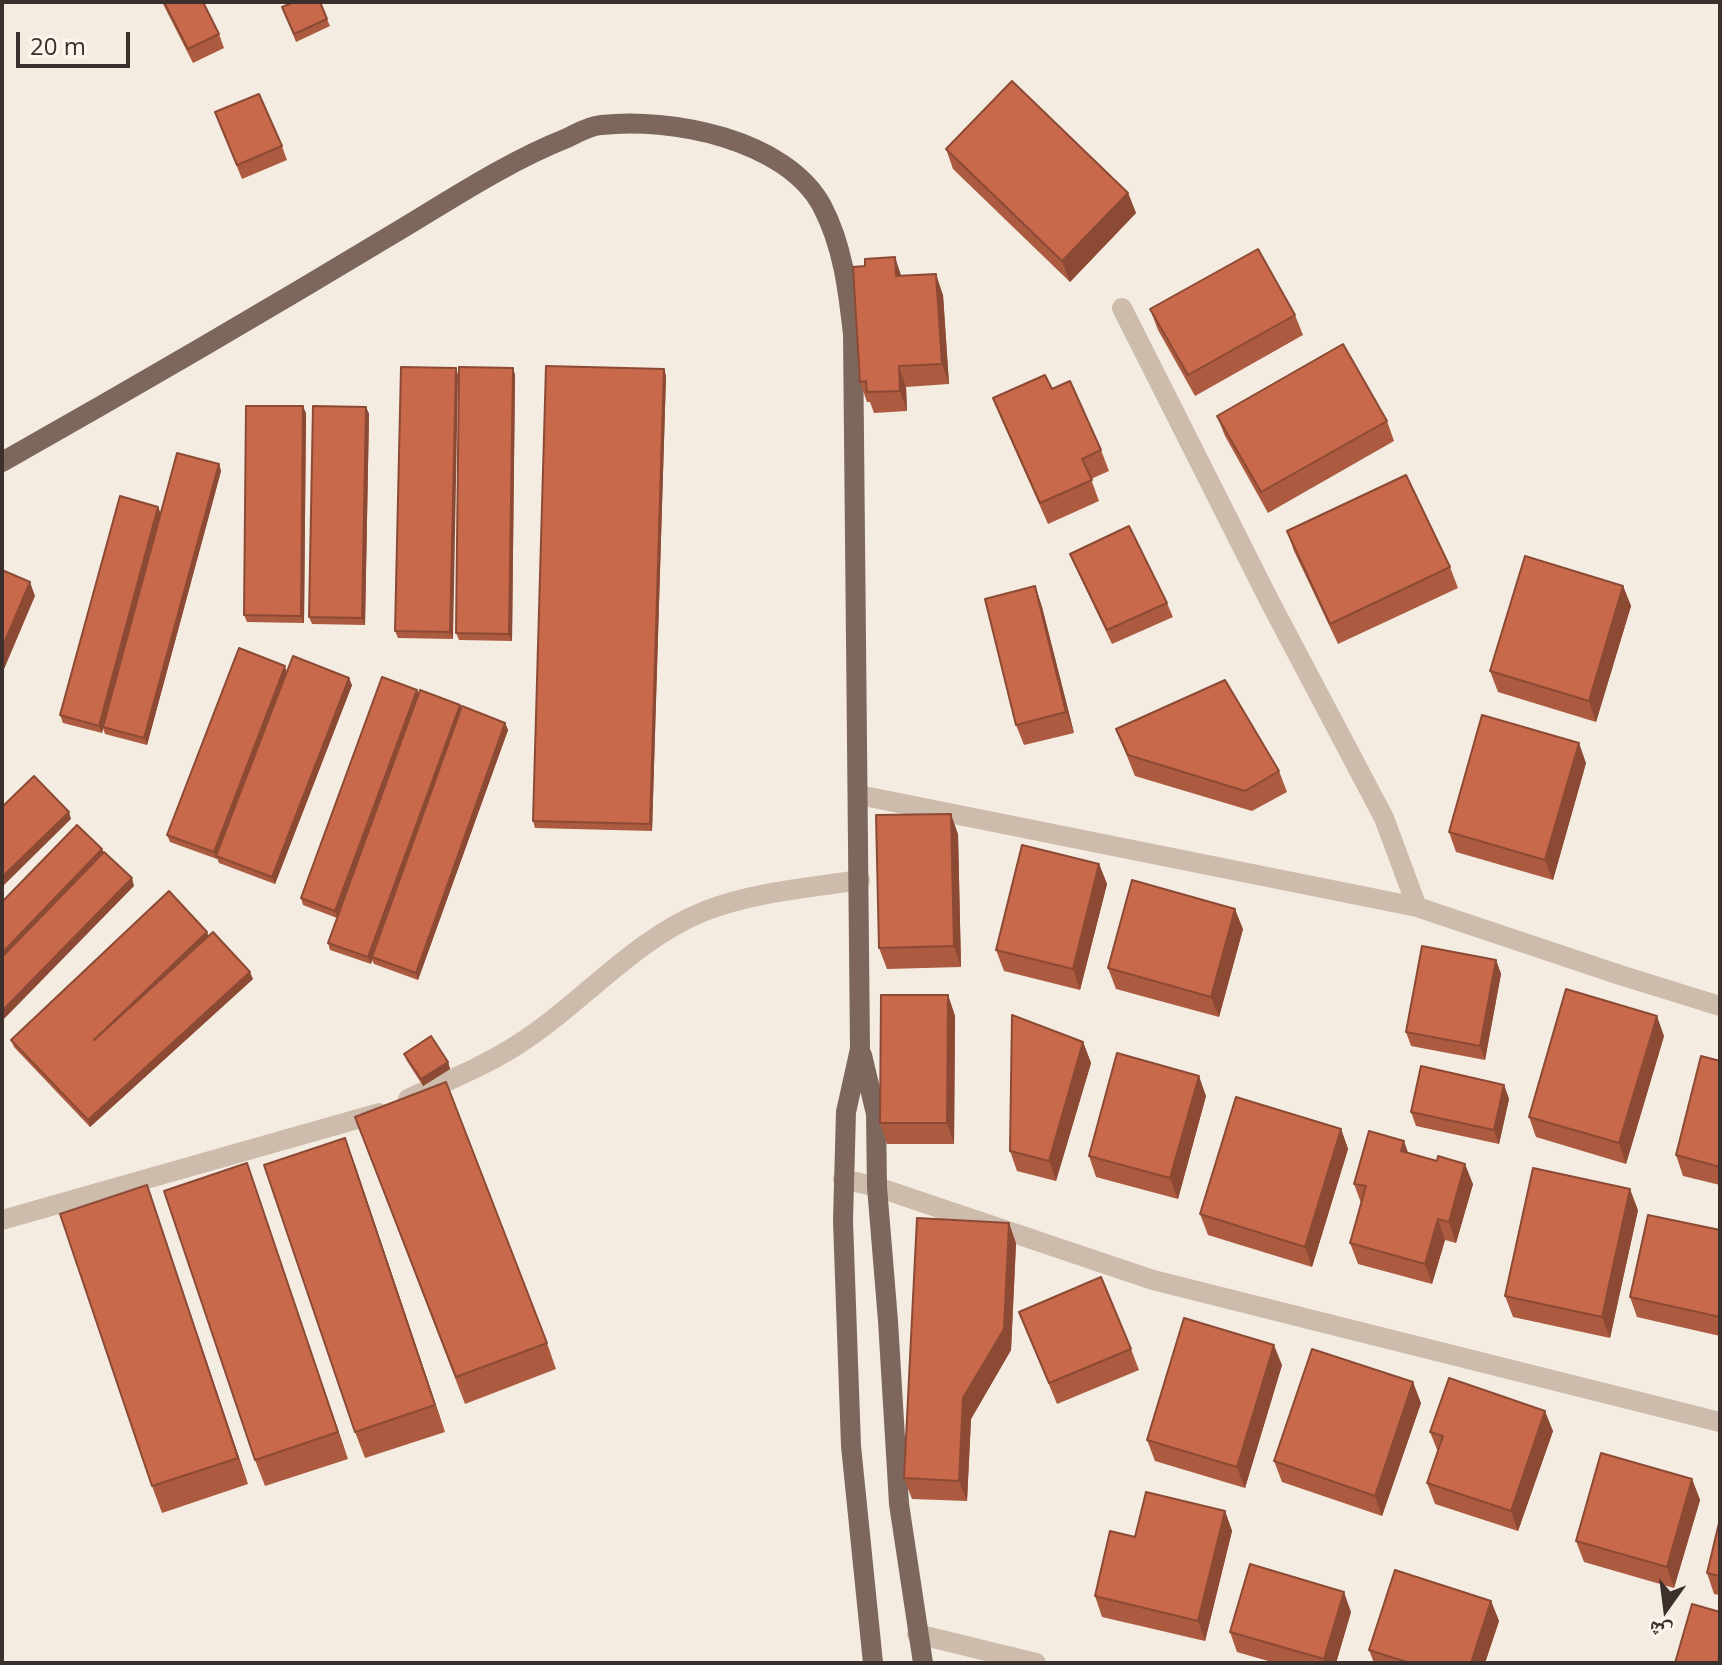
<!DOCTYPE html>
<html>
<head>
<meta charset="utf-8">
<style>
	body { margin:0 }
	#map { position:relative; width:1722px; height:1665px; overflow:hidden; background:#f4ebe1; font-family:"Open Sans","Noto Naskh Arabic",sans-serif }
	canvas { display:block }
	.frame { position:absolute; inset:0; border:4px solid #3b302b; pointer-events:none }
	.north { position:absolute; left:1626px; top:1569px; width:80px; height:80px; -webkit-text-stroke:6px #fbf5ee; paint-order:stroke; rotate:194deg; font-size:22px; font-weight:700; line-height:32px; text-align:center; color:#3b302b }
	.north::after { content:''; display:block; margin:auto; width:28px; height:36px; background:#3b302b; clip-path:polygon(50% 0,100% 100%,50% 72%,0 100%) }
	.scale { position:absolute; left:16px; top:32px; width:114px; height:36px; box-sizing:border-box; border:4px solid #3b302b; border-top:0; padding-left:10px; font-size:24px; line-height:28px; white-space:nowrap; color:#3b302b; -webkit-text-stroke:6px #fbf5ee; paint-order:stroke }
</style>
</head>
<body>
<div id="map">
<canvas width="1722" height="1665"></canvas>
<div class="frame"></div>
<div class="north">ش</div>
<div class="scale">20 m</div>
</div>
<script>
const g = document.querySelector('canvas').getContext('2d');
g.lineJoin = 'round';
function strokePath(path, color, width, dash) { g.strokeStyle = color; g.lineWidth = width; g.lineCap = dash ? 'butt' : 'round'; g.setLineDash(dash || []); g.stroke(path); }
function fillPath(path, color) { g.fillStyle = color; g.fill(path, 'evenodd'); }
strokePath(new Path2D(`
	M1122,308L1269,600L1384,818L1417,907
	M859,795L1417,907L1620,975L1720,1006
	M408,1099C444,1082 483,1067 517,1045C582,1004 632,940 705,911C754,892 808,888 860,880
	M843,1179L877,1187L1153,1280L1720,1422
	M2,1220L379,1113
	M917,1634L1036,1663`), '#cdbbac', 20);
strokePath(new Path2D(`
	M2,462C135,387 267,310 398,231C453,198 507,162 567,138C577,133 589,126 601,125C670,117 786,139 822,206C843,246 848,290 853,334L860,1049L846,1112L843,1221L851,1446L873,1663
	M862,1055L876,1114L877,1187L888,1321L899,1504L923,1663`), '#7d675c', 20);
fillPath(new Path2D(`
	M162,2H203L219,34L224,48L193,63Z
	M282,7L327,19L330,26L296,42Z
	M215,112L282,146L287,160L242,179Z
	M946,149L1128,193L1136,213L1070,282L953,169Z
	M901,276L943,295L949,384L906,387L907,411L874,413L870,402H867L860,382Z
	M1150,309L1295,315L1303,335L1195,396L1158,330Z
	M401,367L453,639L398,638L395,631Z
	M513,368L515,375L512,641L459,640L456,633Z
	M664,369L666,376L652,831L535,828L533,821Z
	M1052,389L1101,450L1109,471L1091,479L1099,501L1048,524L1001,418L993,398Z
	M366,407L369,414L365,625L312,624L309,617Z
	M306,413L304,623L247,622L244,615Z
	M1217,416L1387,421L1394,441L1268,513L1225,436Z
	M219,464L221,471L147,745L105,734L103,728L102,733L63,723L60,715L158,507L160,513Z
	M1287,531L1450,567L1458,588L1338,644L1294,551Z
	M1070,554L1167,603L1173,617L1112,644L1076,568Z
	M1035,586L1042,607L1074,733L1024,745L1016,725Z
	M1623,586L1631,606L1596,722L1498,692L1490,671Z
	M287,672L352,685L275,884L219,863L217,858V859L170,842L167,835Z
	M417,690L418,695L460,705L461,708L505,723L508,730L418,980L374,964L372,960L371,964L330,950L328,943L337,918L303,905L301,898Z
	M1116,729L1279,771L1287,792L1252,811L1135,776Z
	M1586,763L1553,880L1456,852L1449,832Z
	M958,834L961,967L887,969L879,948Z
	M1099,864L1107,884L1080,990L1004,971L996,950Z
	M1243,929L1219,1017L1116,989L1108,968Z
	M209,936L253,979L90,1127L14,1047L11,1040Z
	M1496,960L1501,974L1485,1060L1411,1046L1406,1032Z
	M948,995L955,1016L954,1144H887L880,1123Z
	M1664,1036L1626,1164L1536,1137L1529,1117Z
	M1083,1042L1091,1063L1056,1181L1017,1171L1010,1151Z
	M404,1054L448,1062L450,1069L423,1086L407,1061Z
	M1720,1061V1185L1683,1176L1676,1155Z
	M1504,1085L1509,1099L1499,1144L1416,1126L1411,1112Z
	M1206,1096L1178,1199L1096,1177L1089,1156Z
	M1341,1129L1348,1149L1312,1267L1208,1235L1200,1214Z
	M365,1144L547,1343L556,1369L465,1404Z
	M1408,1153L1473,1184L1456,1243L1445,1240L1432,1284L1358,1264L1350,1243L1361,1203L1354,1184Z
	M355,1165L445,1432L365,1458L355,1432Z
	M256,1190L348,1459L265,1486L255,1460Z
	M1638,1210L1610,1338L1513,1317L1505,1296Z
	M156,1212L248,1484L162,1513L152,1486Z
	M1720,1230V1336L1637,1317L1630,1297Z
	M1016,1243L1011,1350L971,1419L967,1501L912,1499L904,1478Z
	M1019,1312L1131,1349L1139,1370L1057,1404Z
	M1282,1365L1245,1488L1155,1461L1147,1440Z
	M1421,1403L1382,1516L1282,1482L1274,1461Z
	M1553,1431L1518,1531L1435,1504L1427,1483L1438,1452L1430,1432Z
	M1692,1479L1700,1500L1674,1588L1584,1562L1576,1541Z
	M1225,1511L1232,1531L1205,1641L1102,1617L1095,1596Z
	M1720,1519V1595L1714,1594L1707,1573Z
	M1491,1601L1499,1621L1485,1663H1374L1369,1650Z
	M1351,1612L1336,1663H1275L1237,1652L1230,1632Z`), '#ac5a40');
fillPath(new Path2D(`
	M1128,193L1136,213L1070,282L1062,261Z
	M895,257L902,278L896,276Z
	M936,274L943,295L949,384L942,364Z
	M899,366L906,387L907,411L900,391Z
	M456,368L458,375L453,639L450,632Z
	M513,368L515,375L512,641L509,634Z
	M664,369L666,376L652,831L650,824Z
	M303,406L306,413L304,623L301,616Z
	M366,407L369,414L365,625L362,618Z
	M219,464L221,471L147,745L144,738Z
	M158,507L161,514L102,733L99,726Z
	M30,582L35,596L2,674V648Z
	M1035,586L1042,607L1074,733L1066,712Z
	M1623,586L1631,606L1596,722L1589,701Z
	M285,666L287,673L217,859L214,852Z
	M349,678L352,685L275,884L272,877Z
	M417,690L419,697L338,919L335,911Z
	M460,705L462,712L372,957V960L371,964L368,957Z
	M505,723L508,730L418,980L416,973Z
	M1579,743L1586,763L1553,880L1545,860Z
	M69,812L71,819L2,887V877Z
	M951,814L958,834L961,967L954,946Z
	M102,849L105,856L2,962V953Z
	M1099,864L1107,884L1080,990L1073,969Z
	M132,878L134,886L2,1021V1011Z
	M1235,909L1243,929L1219,1017L1211,997Z
	M207,932L210,939L94,1040Z
	M1496,960L1501,974L1485,1060L1480,1046Z
	M250,972L253,979L90,1127L88,1120Z
	M948,995L955,1016L954,1144L947,1123Z
	M1657,1016L1664,1036L1626,1164L1619,1143Z
	M1083,1042L1091,1063L1056,1181L1049,1161Z
	M448,1062L450,1069L423,1086L421,1079Z
	M1199,1076L1206,1096L1178,1199L1170,1178Z
	M1504,1085L1509,1099L1499,1144L1494,1130Z
	M1341,1129L1348,1149L1312,1267L1305,1247Z
	M345,1138L355,1165L445,1432L435,1405Z
	M1404,1141L1411,1161L1401,1151Z
	M247,1163L256,1190L348,1459L338,1432Z
	M1465,1164L1473,1184L1456,1243L1449,1222Z
	M147,1185L156,1212L248,1484L238,1458Z
	M1630,1189L1638,1210L1610,1338L1602,1317Z
	M1438,1219L1445,1240L1432,1284L1425,1264Z
	M1009,1223L1016,1243L1011,1350L971,1419L967,1501L959,1481L963,1398Z
	M1274,1345L1282,1365L1245,1488L1237,1467Z
	M1413,1382L1421,1403L1382,1516L1375,1496Z
	M1545,1411L1553,1431L1518,1531L1511,1511Z
	M1692,1479L1700,1500L1674,1588L1667,1567Z
	M1225,1511L1232,1531L1205,1641L1198,1621Z
	M1344,1592L1351,1612L1336,1663H1325L1324,1659Z
	M1491,1601L1499,1621L1485,1663H1471Z`), '#8c4a34');
const building = new Path2D(`
	M164,2H203L219,34L188,49Z
	M294,2H320L327,19L294,34L282,7Z
	M1012,81L1128,193L1062,261L946,149Z
	M259,94L282,146L237,165L215,112Z
	M1258,249L1295,315L1188,375L1150,309Z
	M895,257L896,276L936,274L942,364L899,366L900,391L867,392L866,381L860,382L853,267L865,266V259Z
	M1343,344L1387,421L1261,492L1217,416Z
	M546,366L664,369L650,824L533,821Z
	M401,367L456,368L450,632L395,631Z
	M459,367L513,368L509,634L456,633Z
	M1045,375L1052,389L1070,381L1101,450L1082,459L1092,480L1040,503L993,398Z
	M246,406H303L301,616L244,615Z
	M313,406L366,407L362,618L309,617Z
	M177,453L219,464L144,738L103,727Z
	M1406,475L1450,567L1330,624L1287,531Z
	M120,496L158,507L99,726L60,715Z
	M1129,526L1167,603L1107,630L1070,554Z
	M1525,556L1623,586L1589,701L1490,671Z
	M2,570L30,582L2,648Z
	M1035,586L1066,712L1016,725L985,599Z
	M239,648L285,666L214,852L167,835Z
	M293,656L349,678L272,877L216,856Z
	M382,677L417,690L335,911L301,898Z
	M1225,680L1279,771L1245,791L1128,755L1116,729Z
	M420,690L460,705L368,957L328,943Z
	M462,706L505,723L416,973L372,957Z
	M1482,715L1579,743L1545,860L1449,832Z
	M34,776L69,812L2,877V807Z
	M951,814L954,946L879,948L876,815Z
	M77,825L102,849L2,953V902Z
	M1022,845L1099,864L1073,969L996,950Z
	M104,852L132,878L2,1011V957Z
	M1132,880L1235,909L1211,997L1108,968Z
	M169,891L207,932L94,1040L213,932L250,972L88,1120L11,1040Z
	M1422,946L1496,960L1480,1046L1406,1032Z
	M1566,989L1657,1016L1619,1143L1529,1117Z
	M881,995H948L947,1123H880Z
	M1012,1015L1083,1042L1049,1161L1010,1151Z
	M431,1036L448,1062L421,1079L404,1054Z
	M1117,1053L1199,1076L1170,1178L1089,1156Z
	M1701,1056L1720,1061V1167L1676,1155Z
	M1421,1066L1504,1085L1494,1130L1411,1112Z
	M446,1082L547,1343L456,1377L355,1117Z
	M1236,1097L1341,1129L1305,1247L1200,1214Z
	M1369,1131L1404,1141L1401,1151L1437,1161L1438,1156L1465,1164L1449,1222L1438,1219L1425,1264L1350,1243L1366,1186L1354,1184Z
	M345,1138L435,1405L355,1432L264,1165Z
	M247,1163L338,1432L255,1460L164,1191Z
	M1533,1168L1630,1189L1602,1317L1505,1296Z
	M147,1185L238,1458L152,1486L60,1214Z
	M1648,1215L1720,1230V1317L1630,1297Z
	M917,1218L1009,1223L1004,1329L963,1398L959,1481L904,1478Z
	M1101,1277L1131,1349L1049,1383L1019,1312Z
	M1184,1318L1274,1345L1237,1467L1147,1440Z
	M1312,1349L1413,1382L1375,1496L1274,1461Z
	M1449,1378L1545,1411L1511,1511L1427,1483L1443,1436L1430,1432Z
	M1601,1453L1692,1479L1667,1567L1576,1541Z
	M1146,1492L1225,1511L1198,1621L1095,1596L1110,1531L1135,1537Z
	M1720,1519V1576L1707,1573Z
	M1250,1564L1344,1592L1324,1659L1230,1632Z
	M1395,1570L1491,1601L1471,1663H1410L1369,1650Z
	M1692,1604L1720,1612V1663H1675Z`);
fillPath(building, '#c8694b');
strokePath(building, '#8c4a34', 2);
</script>
</body>
</html>
